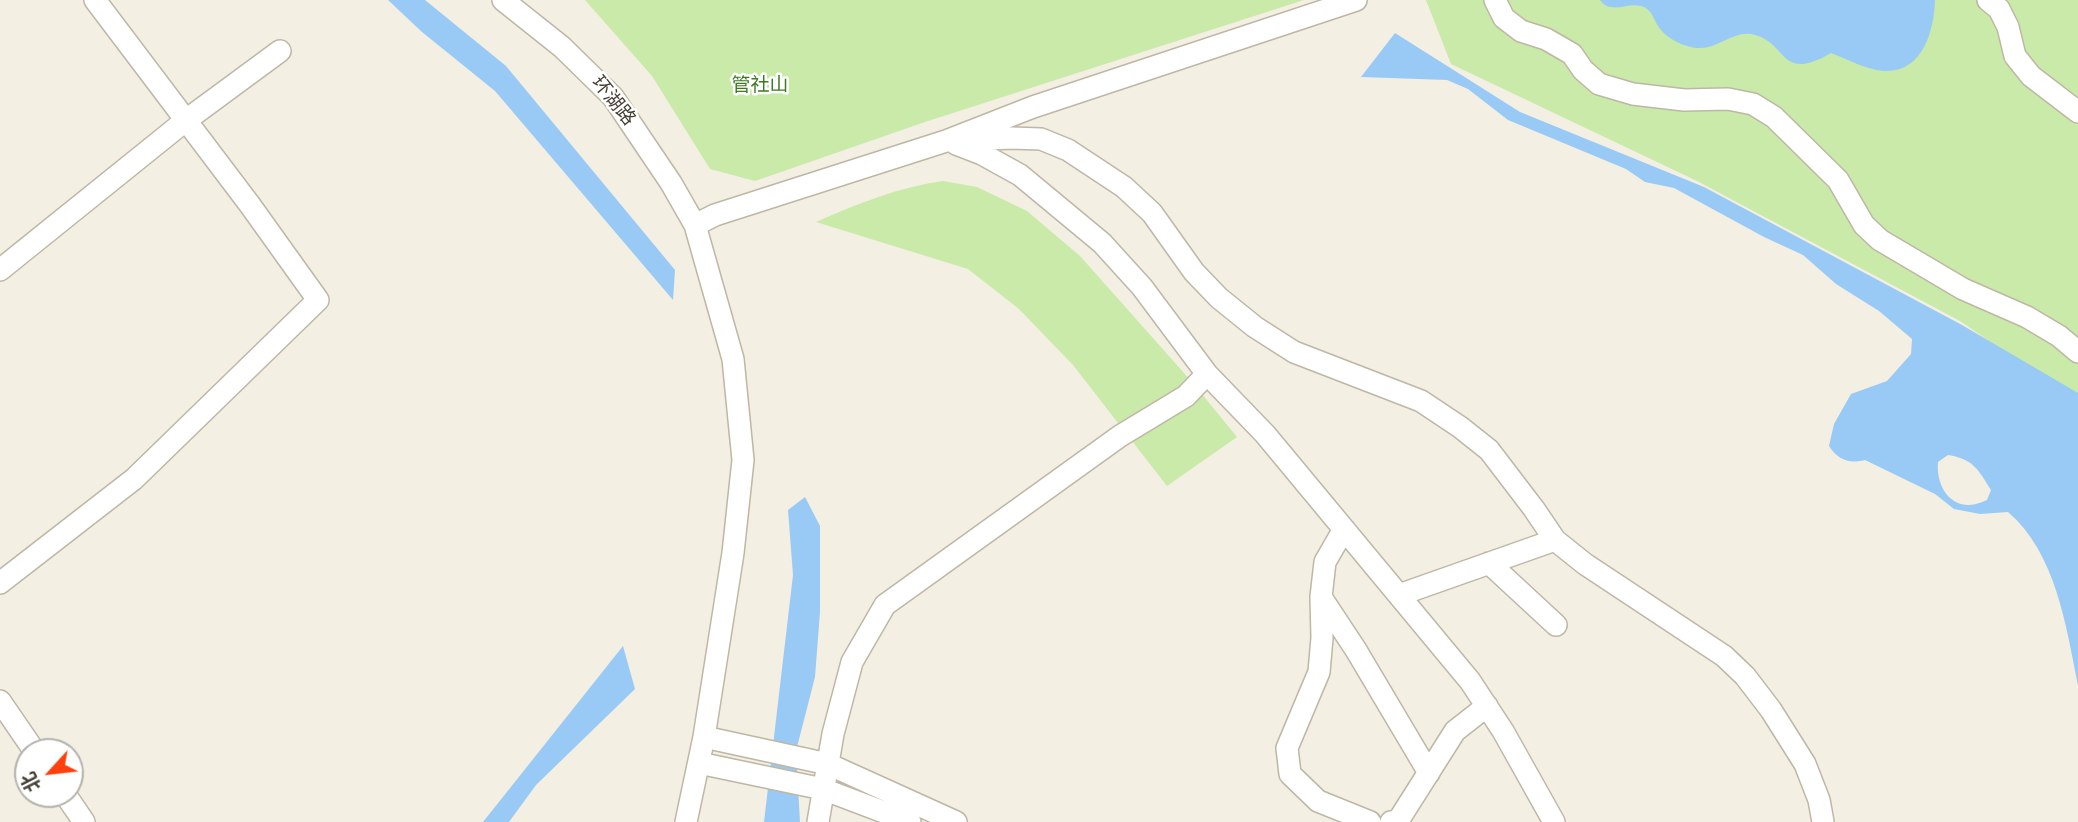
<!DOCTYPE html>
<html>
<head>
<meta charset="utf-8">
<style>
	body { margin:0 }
	#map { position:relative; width:2078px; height:822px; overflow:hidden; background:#f3efe2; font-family:Overpass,"Noto Sans SC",sans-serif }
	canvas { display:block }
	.north { position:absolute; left:14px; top:738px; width:70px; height:70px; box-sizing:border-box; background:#fff; border:2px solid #b4b2ad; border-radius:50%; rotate:243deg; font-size:19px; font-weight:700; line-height:28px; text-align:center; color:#443e33 }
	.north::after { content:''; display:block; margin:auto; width:24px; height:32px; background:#ff3f0d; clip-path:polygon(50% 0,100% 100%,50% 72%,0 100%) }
</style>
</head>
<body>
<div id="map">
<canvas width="2078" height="822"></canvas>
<div class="north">北</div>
</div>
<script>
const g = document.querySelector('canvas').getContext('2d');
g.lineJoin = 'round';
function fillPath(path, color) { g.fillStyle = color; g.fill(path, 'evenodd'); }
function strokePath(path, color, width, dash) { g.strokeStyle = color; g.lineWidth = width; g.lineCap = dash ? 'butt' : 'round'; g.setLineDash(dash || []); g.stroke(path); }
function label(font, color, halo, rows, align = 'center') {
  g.font = font + ' Overpass,"Noto Sans SC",sans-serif'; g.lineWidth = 5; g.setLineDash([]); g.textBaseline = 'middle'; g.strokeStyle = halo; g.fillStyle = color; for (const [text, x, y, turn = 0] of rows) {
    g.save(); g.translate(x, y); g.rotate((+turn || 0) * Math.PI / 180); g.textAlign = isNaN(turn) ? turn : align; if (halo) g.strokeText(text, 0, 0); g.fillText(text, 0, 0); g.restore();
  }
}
fillPath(new Path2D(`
	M585,0H1304L925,122L755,181L710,169L652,76Z
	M1426,0H2078V402L1960,321L1697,181L1451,64Z
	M943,181L977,187L1027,211L1080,256L1192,382L1237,437L1167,486L1073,365L1019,309L968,269L816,222C857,204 899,187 943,181Z`), '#c9eaa8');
fillPath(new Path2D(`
	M388,0H425L506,66L675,270L673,300L495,91L422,32Z
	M1600,0H1935C1934,32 1922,73 1884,71C1867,70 1847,59 1831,53C1778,84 1789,41 1751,34C1734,31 1716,49 1699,48C1687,48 1669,40 1661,30C1653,21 1654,10 1641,6C1627,2 1611,15 1600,0Z
	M1395,33L1520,112L1704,187L1962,325L2078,393V685C2066,626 2056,553 2008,512L1980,514L1954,509L1935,494L1865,460C1849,464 1838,460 1829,446L1834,424L1851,394L1887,381L1911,354L1912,339L1879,311L1836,284L1803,255L1764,237L1674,188L1645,182L1626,169L1508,120L1468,89L1447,80L1361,77ZM1948,455C1973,459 1978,469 1991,490L1987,500C1982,502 1975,505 1969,505C1946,505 1936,481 1938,462Z
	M805,497L820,526V612L815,677L796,751L800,822H764L793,575L788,510Z
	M623,646L635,689L536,785L509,822H483Z`), '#99caf5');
const minor = new Path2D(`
	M503,0L562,47L613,97L671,183L695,225L733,359L743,460L733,553L704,737L686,822
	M1495,0L1504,18L1521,31L1546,39L1572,54L1583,70L1599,84L1633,94L1684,100L1728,99L1753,104L1774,117L1838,180L1864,225L1880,240L1963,289L2027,317L2059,336L2078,352
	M1988,0L1999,9L2008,27L2015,56L2031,76L2078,112
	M946,141L1011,138L1041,139L1068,150L1124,187L1152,213L1194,272L1219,298L1255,327L1294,352L1421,401L1460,427L1489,450L1534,509L1555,540L1585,564L1724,656L1745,676L1771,710L1805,764L1819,800L1823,822
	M956,144L982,154L1020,175L1102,243L1142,287L1207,374L1265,434L1470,681L1503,731L1554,822
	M695,225L715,215L946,141L1033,107L1356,0
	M0,270L185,121L280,51
	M1344,529L1325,562L1321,597L1322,638L1319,672L1287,748L1290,774L1318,801L1370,822
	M1489,563L1556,625
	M0,583L134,479L318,300L250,205L95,0
	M1399,595L1555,540
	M1321,597L1356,650L1429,773
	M0,701L35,752
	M704,737L828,764L956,822
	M699,763L823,789L910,822
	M65,794L84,822
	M818,822L833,734L852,662L885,605L1120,436L1186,396L1207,374
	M1391,822L1398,821L1455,731L1487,706`);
strokePath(minor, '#beb7a5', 24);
strokePath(minor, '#fff', 21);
label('19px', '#3f7923', '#fff', [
	["管社山",760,87]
]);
label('19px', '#443e33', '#fff', [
	["环湖路",612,102,51]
]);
</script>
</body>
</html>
